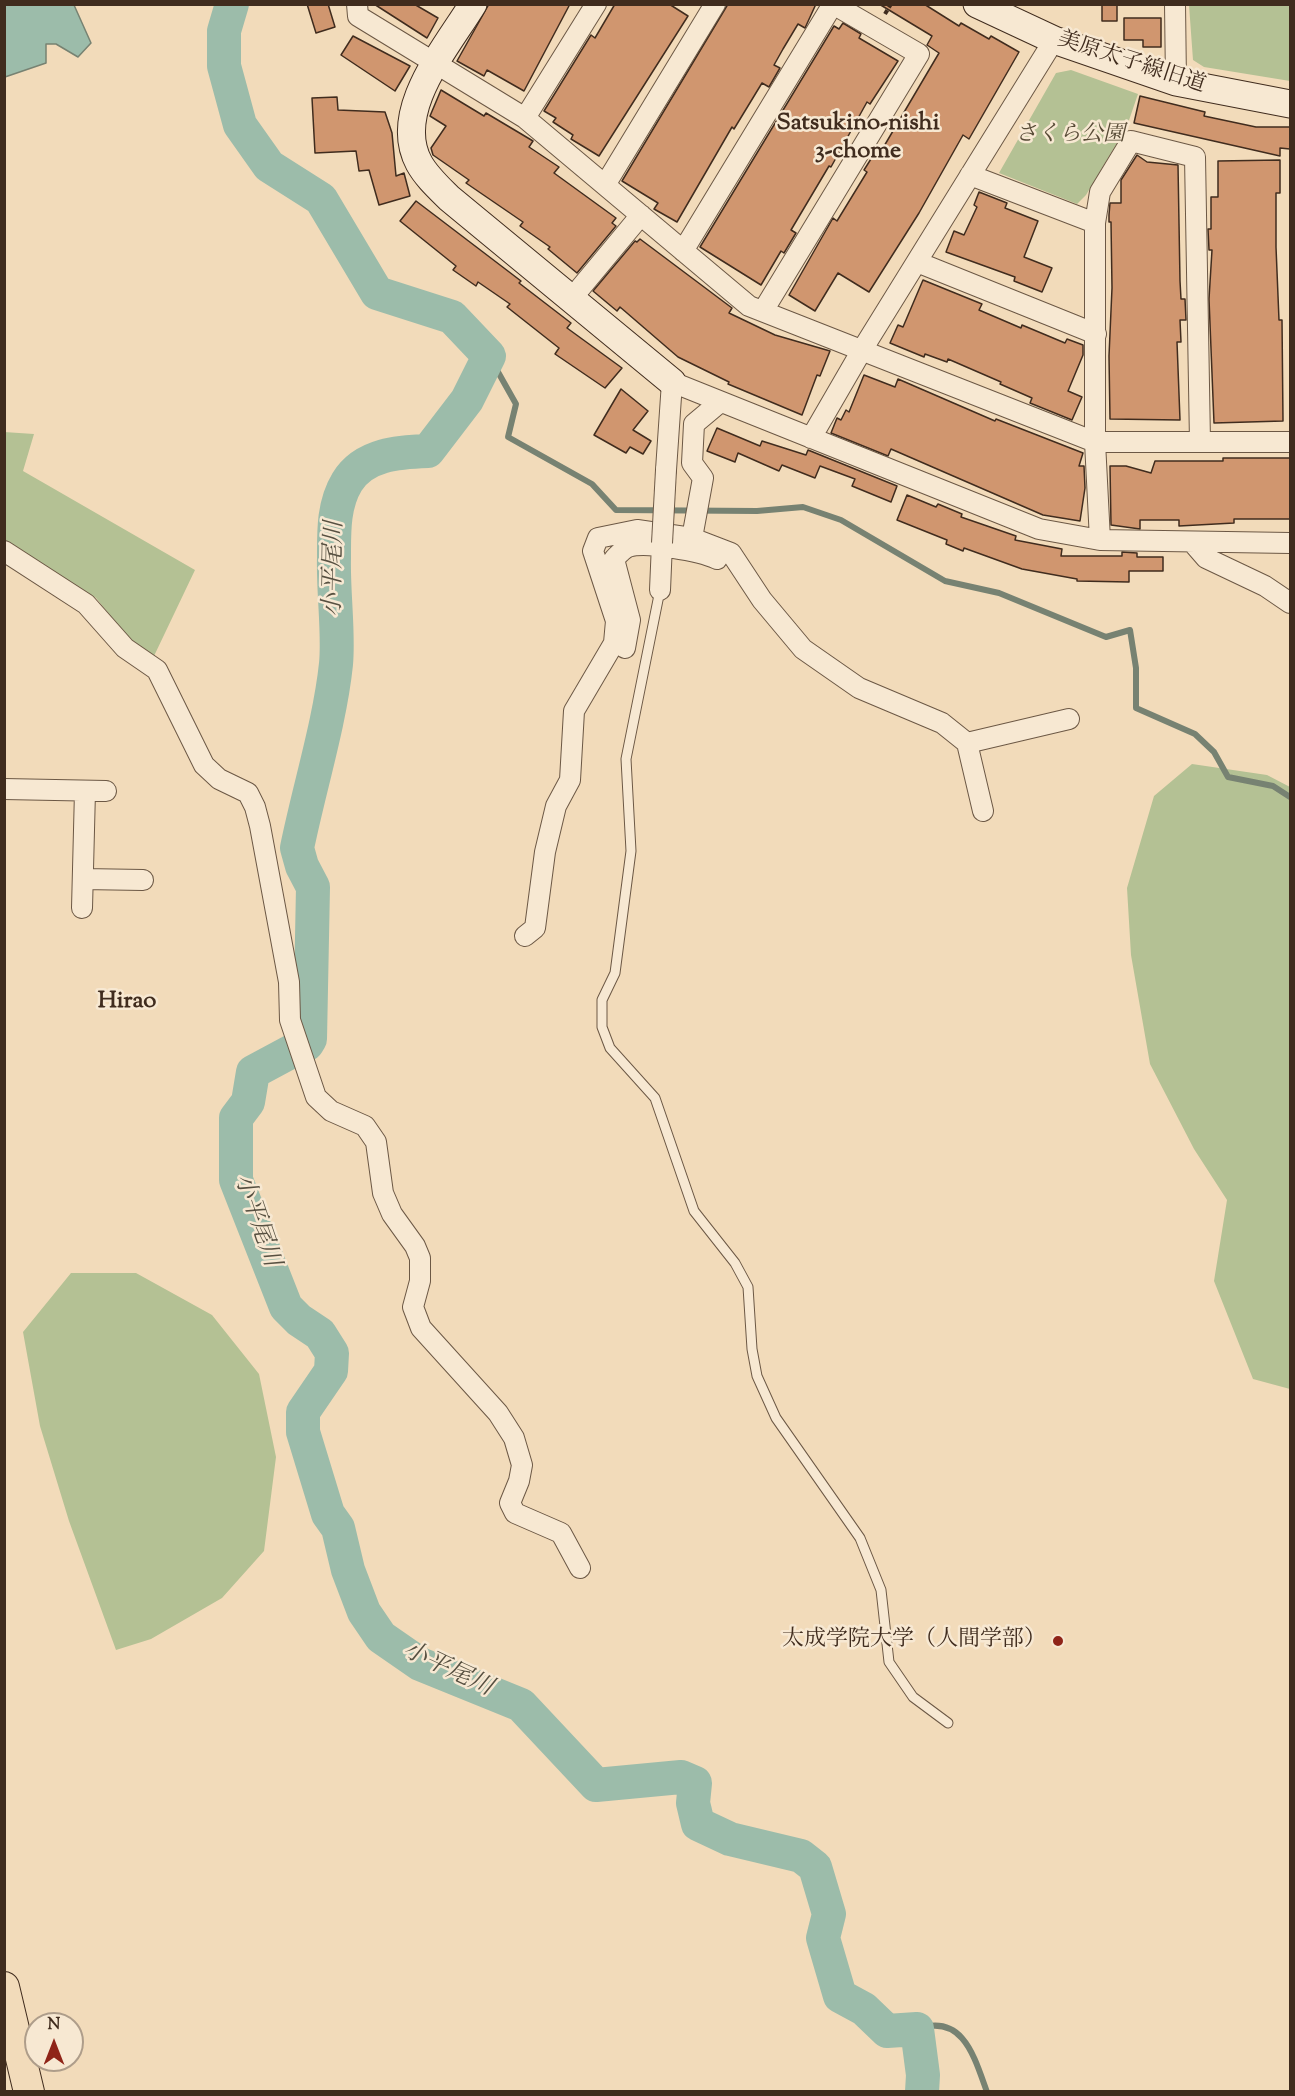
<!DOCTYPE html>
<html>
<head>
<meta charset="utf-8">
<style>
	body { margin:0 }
	#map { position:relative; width:1295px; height:2096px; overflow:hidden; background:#f2dbba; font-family:"Sorts Mill Goudy",serif }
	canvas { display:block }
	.frame { position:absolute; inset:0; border:6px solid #402c1e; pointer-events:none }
	.north { position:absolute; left:24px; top:2012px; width:60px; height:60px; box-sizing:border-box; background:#f7e8d2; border:2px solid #ae9d8a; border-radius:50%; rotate:0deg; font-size:16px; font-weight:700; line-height:24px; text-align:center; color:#402c1e }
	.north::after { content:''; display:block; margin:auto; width:21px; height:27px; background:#8f2418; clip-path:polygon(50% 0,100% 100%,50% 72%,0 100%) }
</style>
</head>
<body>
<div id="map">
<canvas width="1295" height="2096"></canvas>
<div class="frame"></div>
<div class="north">N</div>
</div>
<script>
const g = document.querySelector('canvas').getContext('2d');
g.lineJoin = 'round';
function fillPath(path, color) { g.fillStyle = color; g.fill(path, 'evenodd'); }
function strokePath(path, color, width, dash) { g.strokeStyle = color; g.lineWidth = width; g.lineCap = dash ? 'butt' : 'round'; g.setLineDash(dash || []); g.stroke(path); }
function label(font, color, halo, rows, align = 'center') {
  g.font = font + ' "Sorts Mill Goudy","Noto Serif JP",serif'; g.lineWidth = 5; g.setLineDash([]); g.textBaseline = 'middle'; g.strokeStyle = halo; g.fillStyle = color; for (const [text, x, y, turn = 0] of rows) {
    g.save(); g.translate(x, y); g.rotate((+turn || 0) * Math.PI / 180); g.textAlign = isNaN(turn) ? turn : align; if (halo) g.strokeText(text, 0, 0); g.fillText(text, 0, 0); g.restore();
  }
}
fillPath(new Path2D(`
	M1189,5H1290V81L1204,67L1193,60Z
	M1071,70L1138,94L1127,126L1086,195L1077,204L999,173L1056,73Z
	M4,432L34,434L23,471L195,570L154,656L127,637L96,598L5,541Z
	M1192,764L1267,775L1290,787V1389L1253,1379L1214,1281L1227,1200L1194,1149L1150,1064L1131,955L1127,888L1154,796Z
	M71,1273H136L212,1315L259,1374L276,1457L264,1551L222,1598L151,1639L116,1650L69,1521L40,1426L23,1332Z`), '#b4c194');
const water = new Path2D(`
	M4,5H74L91,43L78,57L56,44H46V63L5,77Z`);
fillPath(water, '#9cbcaa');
strokePath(water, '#778272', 1.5);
strokePath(new Path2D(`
	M489,356L516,404L508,437L592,484L616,510L757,511L803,507L841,520L945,581L999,593L1106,637L1130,630L1136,668V708L1195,734L1214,752L1228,777L1273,786L1290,797
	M917,2029C963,2013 974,2056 987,2092`), '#778272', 6);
strokePath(new Path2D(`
	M232,4L224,31V66L240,125L269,166L321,199L377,293L452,317L489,356L467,400L428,451C399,452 364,454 347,482C333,505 334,533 334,558C333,592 339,633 336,664C330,722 309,789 297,848L302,866L313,887L310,1039L307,1044
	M294,1050L253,1072L248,1102L236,1118V1180L286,1307L299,1320L320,1334L332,1353L331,1371L303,1412V1432L328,1514L338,1528L348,1570L364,1612L381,1637L420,1664L521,1705L596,1785L681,1777L695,1783L693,1803L698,1824L730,1839L801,1856L815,1867L829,1914L823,1938L840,1996L864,2009L887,2031L917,2029L923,2075L922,2092`), '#9cbcaa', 34);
const building = new Path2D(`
	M307,4H328L335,27L316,33Z
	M374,4H414L438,18L427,38Z
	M489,4H570L524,91L487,70L484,76L457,61Z
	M615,4H669L688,16L599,156L571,139L573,135L553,122L556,118L544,111L591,35L595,38Z
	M728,4H816L805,28L798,24L783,49L774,65L780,68L769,87L762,83L734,129L732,127L677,222L654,209L658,203L622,181Z
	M879,4H924L959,26L961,23L989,39L991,36L1019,52L969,139L963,135L919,213L869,292L838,273L815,311L789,295L833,218L837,221L867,172L864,170L876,151L880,153L939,53L927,45L932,36Z
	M1102,4H1117V21H1102Z
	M1124,18H1161V47H1143V40H1124Z
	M843,23L861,34L859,38L898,61L870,104L867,102L831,167L829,166L791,230L796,233L784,253L781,251L761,285L700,247L834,26L839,29Z
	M353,36L410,66L395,91L341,55Z
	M441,90L484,116L486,113L533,141L529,147L559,167L554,173L616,218L612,223L616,226L577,273L548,249L550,247L520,226L523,222L466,183L469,180L433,155L431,148L446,126L430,116Z
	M1140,96L1205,112L1204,116L1256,127H1290V149L1280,148V156L1134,123Z
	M337,97L338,110L385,112L392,133L396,176L404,173L410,196L379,205L369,170L359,171L356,151L315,153L312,98Z
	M1137,155L1147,162L1178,165L1180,281L1181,299H1185L1186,320H1180L1181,342H1177L1180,420L1110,419L1109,356L1112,288L1111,222H1109V215L1110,203H1121V180Z
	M1280,160V193H1276V247L1279,320H1282L1283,421L1214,423L1209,299L1212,250H1209L1208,229H1211V197H1218V161Z
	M979,192L1007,203L1005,208L1038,221L1024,257L1052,268L1042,292L1014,281L1015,277L946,252L954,231L964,235L977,207L974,205Z
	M416,201L521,281L519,283L571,323L567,328L622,368L605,388L555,354L559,348L507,307L510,304L478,282L476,286L453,270L456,266L400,221Z
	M640,239L732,308L729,313L775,335L830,351L820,376L817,375L802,415L728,384L729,382L678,357L620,307L617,311L593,291L635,241L637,242Z
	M923,280L982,304L979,310L1021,328L1022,325L1065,343L1067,339L1083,345V355L1068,391L1082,397L1072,420L1030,403L1032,398L1000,384L1001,382L948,359L947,362L925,354L924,357L890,343L898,325L903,327Z
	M864,375L895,387L898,379L995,421L996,419L1083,453L1079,466H1084L1085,488L1080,521L1043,515L891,449L888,456L831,433L837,418L841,420L846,410L849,412Z
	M621,389L648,411L633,430L651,441L643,454L630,447L626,453L594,435Z
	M717,428L760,446L762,441L806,455L808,450L897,486L891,502L852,486L855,479L820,466L815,478L782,465L779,471L738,453L735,462L707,451Z
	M1223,458H1290V519H1234V523L1179,526V520H1140V529L1111,525L1110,466H1126L1151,473L1155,461H1223Z
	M907,495L936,507L938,504L962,514L961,517L1016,536L1015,540L1062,549L1061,556H1122V552L1137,553V557H1163V571H1129V582L1077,581V579L1022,569L964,548L963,551L946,544L947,540L897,520Z`);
fillPath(building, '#d0966f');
strokePath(building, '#402c1e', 1.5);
const lane = new Path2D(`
	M660,590L626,759L631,851L615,973L602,1000V1027L610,1048L655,1098L694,1211L735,1263L748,1287L752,1349L757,1376L776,1418L860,1538L881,1590L889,1662L913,1697L948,1723`);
const street = new Path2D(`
	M357,4L358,16L525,118L749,306L1095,442H1290
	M1175,4L1176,82
	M525,118L596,4
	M970,175L1095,223V442L1100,540
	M605,185L715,4
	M1095,223L1100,192L1131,141L1195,157L1200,442
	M683,251L833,4
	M917,262L1096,334
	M572,298L641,215
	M763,311L919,54L833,4
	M811,438L862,350L1054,40
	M666,470L672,382L1039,529L1100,540L1290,543
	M692,538L703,478L692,463L694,424L719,403
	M1193,543L1206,558L1265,586L1290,603
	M4,551L86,604L125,648L157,670L204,765L219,779L248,793L255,807L260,826L289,982L290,1020L316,1097L331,1111L365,1126L376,1142L383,1193L392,1214L415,1246L420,1258V1281L413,1307L421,1328L498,1413L514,1438L522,1465L519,1481L510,1503L515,1513L561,1533L580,1568
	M660,590L662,543
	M625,648L630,620L614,559C618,555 623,549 628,547C645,541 701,551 717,559
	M967,743L1069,719
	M4,789L106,791
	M83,879L143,880
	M82,908L85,791
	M525,936L535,928L545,852L556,806L570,780L574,711L614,643L616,621L593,551L598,538L637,530L692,538L731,553L762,600L803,649L859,688L942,723L967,743L983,811`);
const secondary = new Path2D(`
	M473,4C447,47 391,111 419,163C426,176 438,187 449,198L672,382
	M977,4L1054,40L1176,82L1290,104`);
const primary = new Path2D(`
	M4,1987L29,2092`);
strokePath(lane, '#6c5845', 11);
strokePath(street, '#6c5845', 22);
strokePath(secondary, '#402c1e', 29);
strokePath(primary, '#402c1e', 32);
strokePath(new Path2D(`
	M885,14L891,4`), '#402c1e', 4, [4.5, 3]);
strokePath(lane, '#f7e8d2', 9);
strokePath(street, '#f7e8d2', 20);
strokePath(secondary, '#f7e8d2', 27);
strokePath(primary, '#f2dbba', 30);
const streetBridge = new Path2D(`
	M662,543L666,470`);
strokePath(streetBridge, '#6c5845', 22, []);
strokePath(streetBridge, '#f7e8d2', 20);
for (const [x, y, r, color] of [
	[1058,1641,6,"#8f2418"]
]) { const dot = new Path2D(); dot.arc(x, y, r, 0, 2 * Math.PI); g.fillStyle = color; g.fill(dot); strokePath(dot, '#f7e8d2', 2); }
label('22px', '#402c1e', '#f7e8d2', [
	["美原太子線旧道",1131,64,18]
]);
label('italic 22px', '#574a36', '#f7e8d2', [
	["さくら公園",1070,136]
]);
label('22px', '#402c1e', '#f7e8d2', [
	["太成学院大学（人間学部）",1046,1641]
], 'right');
label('bold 24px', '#402c1e', '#f7e8d2', [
	["Satsukino-nishi",858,125],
	["3-chome",858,153],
	["Hirao",127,1003]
]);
label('italic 24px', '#575041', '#f7e8d2', [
	["小平尾川",336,569,-89],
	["小平尾川",255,1221,71],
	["小平尾川",447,1671,25]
]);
</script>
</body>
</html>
